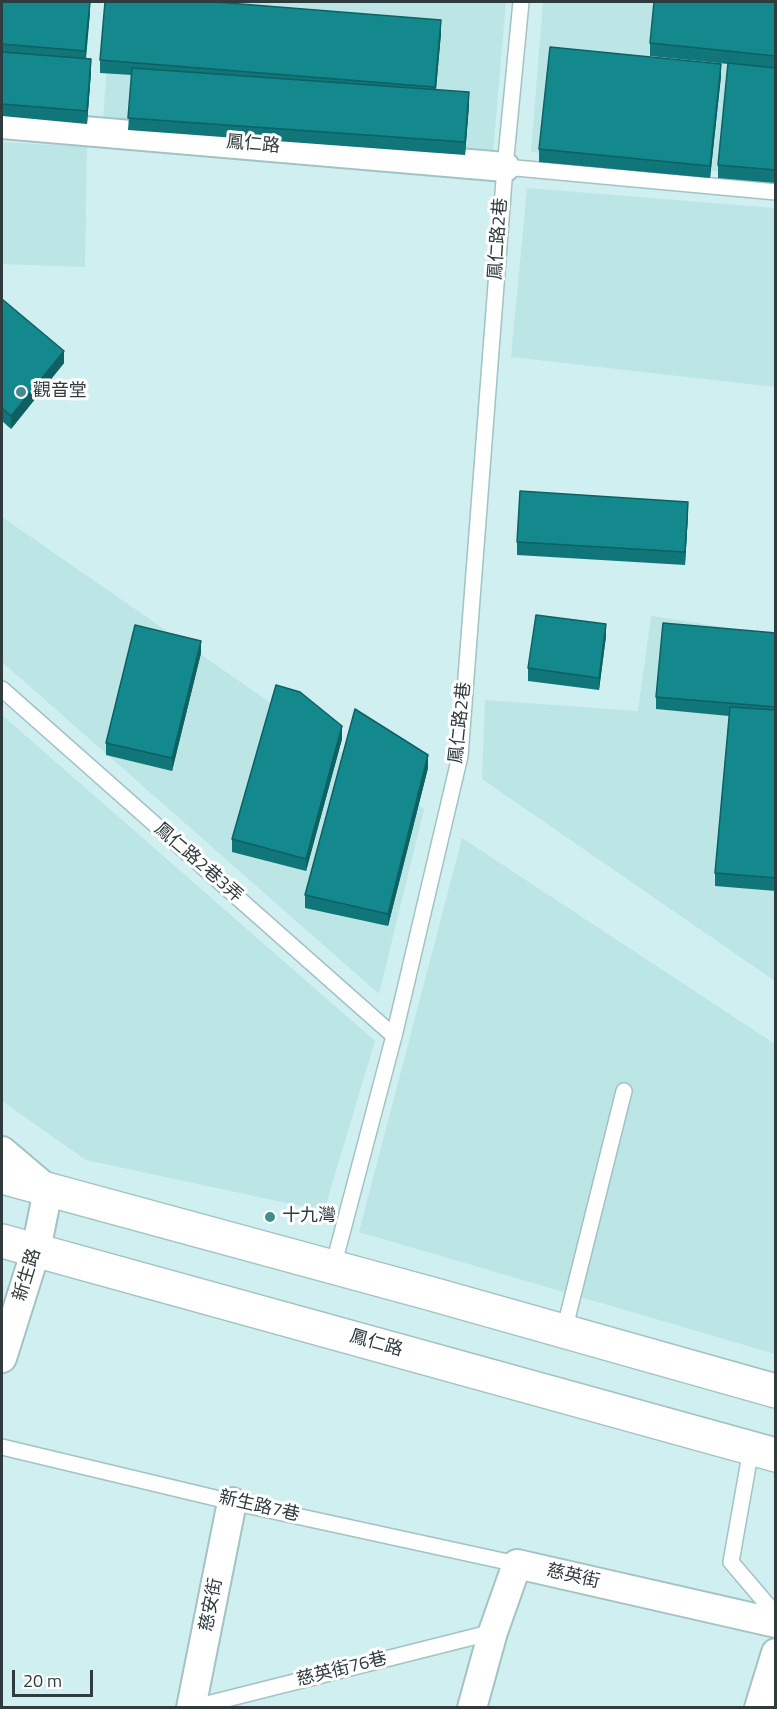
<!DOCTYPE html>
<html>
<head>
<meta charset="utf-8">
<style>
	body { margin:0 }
	#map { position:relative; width:777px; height:1709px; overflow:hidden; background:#d0eff0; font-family:"Titillium Web",sans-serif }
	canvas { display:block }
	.frame { position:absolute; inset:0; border:3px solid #2f3b3c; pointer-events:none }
	.scale { position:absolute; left:12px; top:1670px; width:81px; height:27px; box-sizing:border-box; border:3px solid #2f3b3c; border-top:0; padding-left:8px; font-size:18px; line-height:21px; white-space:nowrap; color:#2f3b3c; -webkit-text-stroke:4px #fff; paint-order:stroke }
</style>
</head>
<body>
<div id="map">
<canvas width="777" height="1709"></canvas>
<div class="frame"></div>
<div class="scale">20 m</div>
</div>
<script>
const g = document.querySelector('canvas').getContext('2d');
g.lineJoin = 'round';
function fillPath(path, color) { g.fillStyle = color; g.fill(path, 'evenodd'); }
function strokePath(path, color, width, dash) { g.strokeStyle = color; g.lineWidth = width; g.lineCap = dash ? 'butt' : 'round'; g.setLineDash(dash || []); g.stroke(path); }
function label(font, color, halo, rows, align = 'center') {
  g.font = font + ' "Titillium Web","Noto Sans TC",sans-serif'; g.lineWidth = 6; g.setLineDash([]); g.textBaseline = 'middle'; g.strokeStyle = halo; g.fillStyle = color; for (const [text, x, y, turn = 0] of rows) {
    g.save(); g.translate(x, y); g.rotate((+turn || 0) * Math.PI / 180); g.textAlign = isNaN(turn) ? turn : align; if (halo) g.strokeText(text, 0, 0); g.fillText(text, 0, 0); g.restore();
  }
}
fillPath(new Path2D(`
	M112,2H506L493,152L103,119Z
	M543,2H775V177L531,152Z
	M2,142L87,147L85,267L2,264Z
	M527,188L775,208V387L511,357Z
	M2,517L424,809L379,994L2,662Z
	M651,616L775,635V981L482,779L485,700L638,711Z
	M2,715L375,1041L324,1211L86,1160L2,1101Z
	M462,838L775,1044V1354L359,1232Z`), '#bce5e6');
const lane = new Path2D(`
	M505,167L776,192
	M2,689L394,1036
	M333,1267L394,1036L460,756L505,167L521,2
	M564,1331L624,1091
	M2,1447L232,1502L517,1564
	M751,1449L731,1562L776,1615
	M191,1708L493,1632`);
const street = new Path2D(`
	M2,124L505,167
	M2,1151L48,1190L36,1250L2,1358
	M191,1708L232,1502
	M472,1708L493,1632L517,1564L776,1623
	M759,1708L776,1653`);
const secondary = new Path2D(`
	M2,1177L432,1294L776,1391
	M2,1241L776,1455`);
strokePath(lane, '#a3c2c3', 18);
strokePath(street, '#a3c2c3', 32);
strokePath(secondary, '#a3c2c3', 36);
strokePath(lane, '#fff', 15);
strokePath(street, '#fff', 28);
strokePath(secondary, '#fff', 33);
fillPath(new Path2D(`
	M2,2L90,12L86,59L91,72L87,124L2,116Z
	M776,2V183L718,178V165L728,64L650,56V43Z
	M441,33L436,90L469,105L465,155L128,130L132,75L100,73V60Z
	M721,76L710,178L539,162V149Z
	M2,299L64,363L11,429L2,421Z
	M688,514L685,565L517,555V542Z
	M776,633V891L715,886V873L729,716L656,709V697Z
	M606,636L599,690L528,681V668Z
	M201,653L172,771L106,755V743Z
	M342,739L306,871L232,852V839Z
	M428,768L388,926L305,908V895Z`), '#117679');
fillPath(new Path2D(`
	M90,2V12L85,64V51Z
	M441,20V33L435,100V87Z
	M91,59V72L87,124V111Z
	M721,64V76L710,178V166Z
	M469,92V105L465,155V142Z
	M64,351V363L11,429V416Z
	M688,502V514L685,565V552Z
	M606,624V636L599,690V678Z
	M201,641V653L172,771V758Z
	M342,726V739L306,871V859Z
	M428,755V768L388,926V914Z`), '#0e6063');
const building = new Path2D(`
	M2,2H90L85,51L2,44Z
	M105,2H216L441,20L435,87L100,60Z
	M654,2H776V56L650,43Z
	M550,47L721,64L710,166L539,149Z
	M2,52L91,59L87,111L2,104Z
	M728,63L776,68V170L718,165Z
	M132,68L469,92L465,142L128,118Z
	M2,299L64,351L11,416L2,408Z
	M520,491L688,502L685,552L517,542Z
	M536,615L606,624L599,678L528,668Z
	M663,623L776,633V707L656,697Z
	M135,625L201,641L172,758L106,743Z
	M276,685L300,692L342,726L306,859L232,839Z
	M730,707L776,710V878L715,873Z
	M355,709L428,755L388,914L305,895Z`);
fillPath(building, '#14898d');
strokePath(building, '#0e6063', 1.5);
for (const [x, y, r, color] of [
	[21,392,6,"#438b8e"],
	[270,1217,6,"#438b8e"]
]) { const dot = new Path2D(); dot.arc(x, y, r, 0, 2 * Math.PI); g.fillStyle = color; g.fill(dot); strokePath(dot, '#fff', 2); }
label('18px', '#2f3b3c', '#fff', [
	["鳳仁路",253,145,5],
	["鳳仁路2巷",499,239,-86],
	["鳳仁路2巷",461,723,-84],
	["鳳仁路2巷3弄",198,863,41],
	["新生路",28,1275,-73],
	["鳳仁路",376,1344,16],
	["新生路7巷",259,1507,13],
	["慈英街",573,1577,13],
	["慈安街",212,1605,-79],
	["慈英街76巷",342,1670,-14]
]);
label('18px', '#2f3b3c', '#fff', [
	["觀音堂",33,392],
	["十九灣",282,1217]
], 'left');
</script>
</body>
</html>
